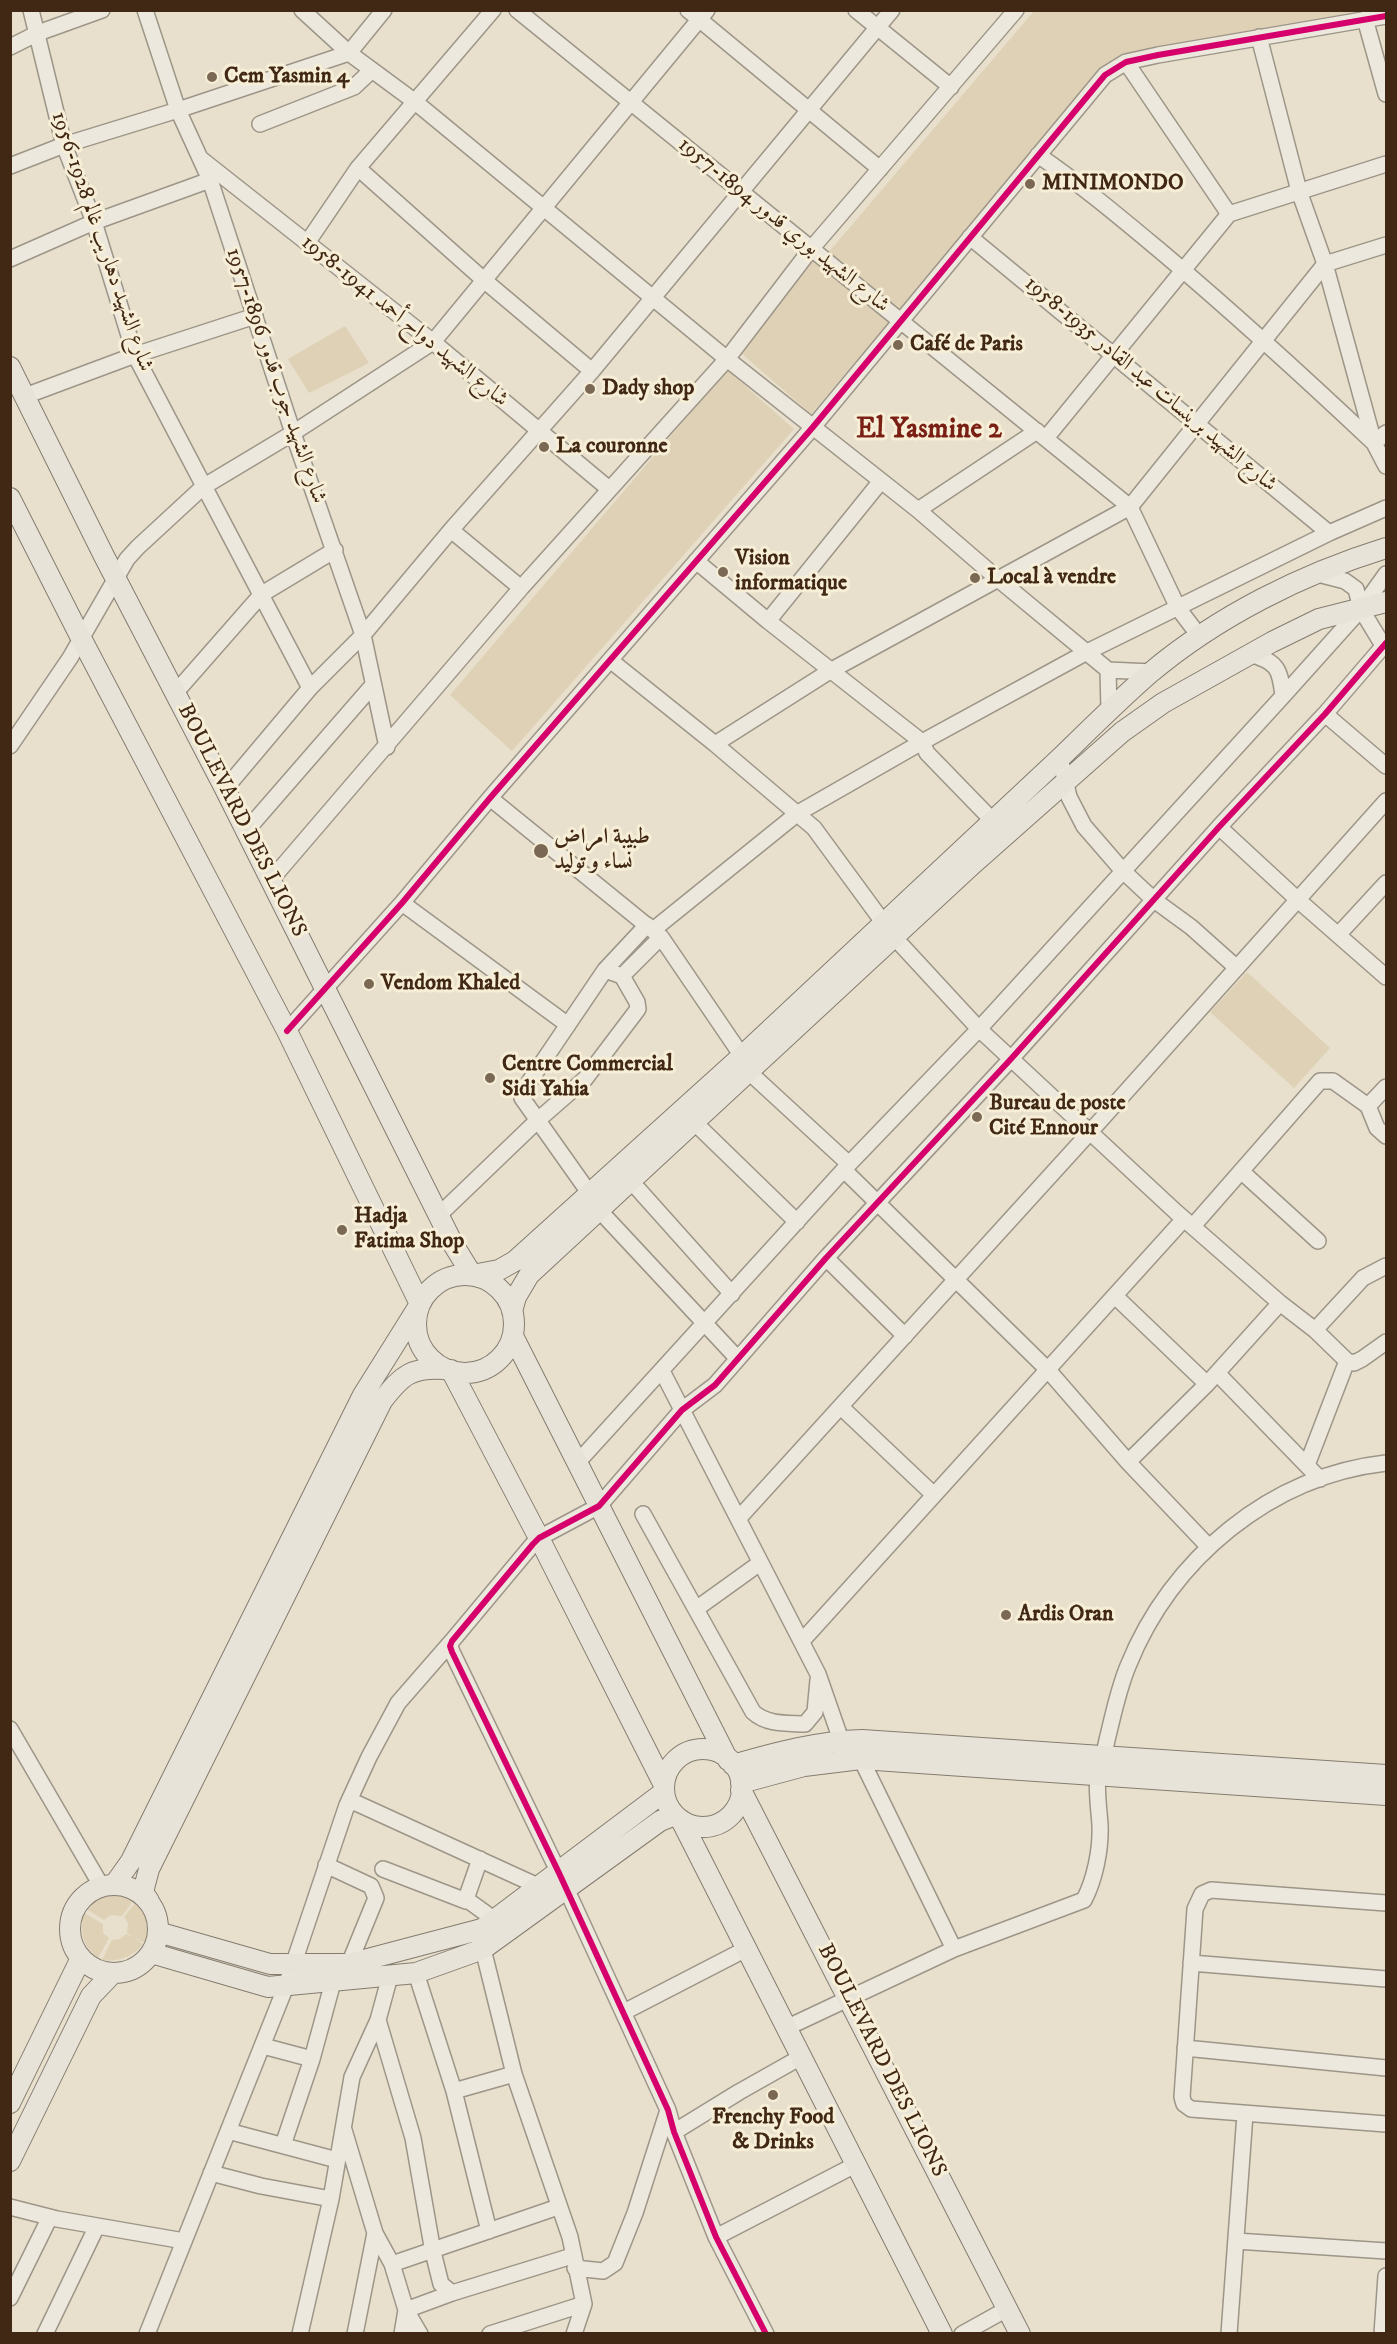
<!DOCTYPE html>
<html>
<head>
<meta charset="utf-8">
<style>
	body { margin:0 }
	#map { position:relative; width:1397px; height:2344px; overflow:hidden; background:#e8e0cc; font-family:"IM FELL DW Pica",serif }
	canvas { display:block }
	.frame { position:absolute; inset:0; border:12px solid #412814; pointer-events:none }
</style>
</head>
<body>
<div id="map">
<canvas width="1397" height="2344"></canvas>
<div class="frame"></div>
</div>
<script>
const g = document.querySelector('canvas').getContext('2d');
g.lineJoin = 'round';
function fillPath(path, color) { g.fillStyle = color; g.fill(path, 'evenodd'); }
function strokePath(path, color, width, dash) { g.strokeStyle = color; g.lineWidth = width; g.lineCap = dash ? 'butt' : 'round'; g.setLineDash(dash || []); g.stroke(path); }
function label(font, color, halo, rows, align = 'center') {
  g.font = font + ' "IM FELL DW Pica",Amiri,serif'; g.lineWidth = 6; g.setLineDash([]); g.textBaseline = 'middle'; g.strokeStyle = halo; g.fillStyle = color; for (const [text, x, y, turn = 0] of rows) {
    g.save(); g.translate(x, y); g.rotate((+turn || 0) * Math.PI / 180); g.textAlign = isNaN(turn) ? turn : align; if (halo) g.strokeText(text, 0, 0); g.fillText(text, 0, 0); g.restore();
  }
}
fillPath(new Path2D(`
	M1034,11H1386L1100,70L900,309L828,253Z
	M812,259L889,322L811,414L741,353Z
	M345,326L369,363L309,393L288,359Z
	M727,370L794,429L512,751L450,695Z
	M1247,972L1330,1048L1294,1088L1210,1012Z
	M106,1894H122L134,1900L122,1916L110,1915L104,1920L88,1910L92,1904Z
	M136,1902C145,1914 154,1930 145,1943L134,1937L143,1944C133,1957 118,1962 102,1960L112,1940L120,1939L126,1934L133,1937L127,1933L128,1923L124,1917Z
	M84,1913L103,1924V1933L109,1938L98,1958C83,1947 79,1931 84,1913Z`), '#ded1b6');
const minor = new Path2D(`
	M31,10L64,145L94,222L135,355L310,688
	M145,10L178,110L210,180L293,433L363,635L387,747
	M302,10L349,53L414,101L727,359L918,510L998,579L1108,670
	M517,10L1130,507L1178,608L1200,637
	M688,10L880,169
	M856,10L951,87
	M1365,19L1386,94
	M1259,37L1299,191L1325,264L1374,443L1386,466
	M10,47L38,33L102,10
	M1126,62L1229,214
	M260,124L354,87L372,70
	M1038,155C1083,186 1122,219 1164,254C1236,315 1305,378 1374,443L1386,433
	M201,159L433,342L609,489
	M10,166L64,145L178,110L349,53L384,10
	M358,168L485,281L592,371
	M970,237L1329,533
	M307,243L358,168L493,10
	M10,259L94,222L210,180
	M25,396L135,355L255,316
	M1046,438L1229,214L1386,164
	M918,510L1037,431
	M451,530L521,588
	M696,561L768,621L922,742L927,753L993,821
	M1314,573L1345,581L1356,589L1361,609L1384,647
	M768,621L881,481
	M1250,654C1277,662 1280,668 1283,696
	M610,660L715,744L814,828L894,937L979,1029L1176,1212L1280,1303L1315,1330L1347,1361L1354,1363L1362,1359L1386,1342
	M176,692L262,594L335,550
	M1109,710L1108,670L1152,672
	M1325,714L1386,766
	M715,744L830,671L1130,507L1325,264L1386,245
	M10,746L70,658L127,559L138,547L203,487L293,433L433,342L707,10
	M1060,758L1069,797L1084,826L1123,871L1154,900L1191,927L1237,968
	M225,789L310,688L363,635L451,530L592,371L892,10
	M1219,827L1298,900L1386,977
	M246,831L373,685
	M270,881L521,588L727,359L811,249L1016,10
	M402,903L568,1025
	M653,930L798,813L922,742L1087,652L1329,533L1386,508
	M1338,935L1386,883
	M661,937L742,1056
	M605,970L647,925
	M622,976L605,970L523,1091L522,1098L590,1194L599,1210L737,1358
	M287,1031L402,903L490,798L813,427L1105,75L1126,62L1158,55L1386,16
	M749,1072L849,1164
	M1368,1106L1377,1128L1386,1136
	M694,1122L797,1222
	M844,1170L1048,1370L1128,1462L1208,1546
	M1241,1171L1318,1241
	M630,1180L732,1294
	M439,1215L538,1120L585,1079L638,1009L637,1002L622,976L661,937L490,798
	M1193,1226L1320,1081H1333L1368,1106L1386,1087
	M826,1258L905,1336
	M1115,1296L1207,1384
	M1315,1330L1363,1278L1386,1266
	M662,1371L818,1674L841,1740
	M1217,1373L1320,1479
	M841,1407L934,1495
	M1128,1462L1207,1384L1280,1303
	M577,1463L849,1164L979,1029L1283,696L1361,609L1386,574
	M1307,1465L1347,1361
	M643,1514L753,1712C767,1725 787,1723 805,1724L815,1712L818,1680
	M739,1518L1090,1132L1386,801
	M696,1609L760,1563
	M802,1641L1184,1219
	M10,1729L102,1887
	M861,1759L954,1949
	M347,1805L369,1757L398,1703L452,1641
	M480,1859L466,1899L495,1920
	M326,1865L371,1886L376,1898L349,1964
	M383,1869L466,1901
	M1386,1903L1211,1890L1202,1894L1195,1909L1182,2097L1184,2104L1191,2109L1386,2124
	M483,1949L514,2074L570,2237L584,2304L574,2334
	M1191,1963L1386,1979
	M416,1973L454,2091L489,2231
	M624,2012L746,1949
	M378,2020L413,2138L433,2252L441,2284L452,2293L572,2256
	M786,2028L954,1949L1084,1900C1095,1879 1101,1849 1100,1825C1099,1809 1096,1791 1098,1775C1099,1764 1105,1752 1107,1740C1113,1716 1118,1690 1128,1666C1171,1559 1270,1476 1386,1463
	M263,2046L312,2059
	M1185,2048L1386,2068
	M454,2091L514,2074
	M344,2130L375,2233L392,2264L406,2310L420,2334
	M228,2131L337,2160
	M674,2132L739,2092L801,2057
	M283,2145L312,2059L333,1982
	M211,2173L261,2186L331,2199
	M10,2207L57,2219L184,2241
	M716,2237L857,2164
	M1236,2241L1386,2251
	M392,2264L558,2207
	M575,2268L603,2271L615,2263L635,2213L668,2110
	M10,2298L50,2217
	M45,2334L97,2226
	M147,2334L286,1986L347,1805L354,1802L540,1887
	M300,2334L331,2199L352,2077L378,2020L390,1976
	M355,2334L375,2233
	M402,2334L406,2310L452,2293
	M490,2334L584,2304
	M766,2334L716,2237L674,2132L668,2110L559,1873L452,1652L450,1646L452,1641L533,1544L539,1538L599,1506L682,1410L715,1385L826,1258L1010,1060L1219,827L1325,714L1386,643
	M962,2334L1007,2309
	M1229,2334L1245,2114
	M1382,2334L1386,2276`);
const major = new Path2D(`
	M10,367L104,556L225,789L453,1244L472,1275L499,1270L515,1261L742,1056L1060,758C1090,729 1119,700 1150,673C1218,616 1302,574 1386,548
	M10,498L81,638L287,1031L420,1304L363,1395L131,1861L114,1885
	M416 1324a49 49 0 1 1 98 0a49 49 0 1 1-98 0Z
	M512,1311L516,1297L529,1275L974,863L1122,732L1163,703L1272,642L1319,619L1386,602
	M513,1336L728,1760
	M451,1370L539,1538L664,1785
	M664 1788a39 39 0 1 1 78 0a39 39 0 1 1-78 0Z
	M733,1765C775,1753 819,1741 862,1740L1386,1775
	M741,1783L804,1766L861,1759L1386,1795
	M741,1790L1020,2334
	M681,1820L942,2334
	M70 1929a44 44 0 1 1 88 0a44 44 0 1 1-88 0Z
	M149,1901L143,1892L149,1869L382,1401C402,1375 411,1367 445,1369
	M158,1932L270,1964H349L482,1929L664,1792
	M151,1953L268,1987L416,1973L483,1949L660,1821L675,1815
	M10,2103L81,1958
	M10,2161L91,1996L113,1973`);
strokePath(minor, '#9d9587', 18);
strokePath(major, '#847c6f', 22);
strokePath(minor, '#ece8de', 15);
strokePath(major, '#e8e3d9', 20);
strokePath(new Path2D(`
	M287,1031L402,903L490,798L813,427L1105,75L1126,62L1158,55L1386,16
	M766,2334L716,2237L674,2132L668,2110L559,1873L452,1652L450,1646L452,1641L533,1544L539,1538L599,1506L682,1410L715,1385L826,1258L1010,1060L1219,827L1325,714L1386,643`), '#d6006c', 6);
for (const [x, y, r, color] of [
	[212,77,6,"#7b6854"],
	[1030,184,6,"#7b6854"],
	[898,345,6,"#7b6854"],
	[590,389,6,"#7b6854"],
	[544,447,6,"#7b6854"],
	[723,572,6,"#7b6854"],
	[975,578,6,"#7b6854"],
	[541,851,8,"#7b6854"],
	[369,984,6,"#7b6854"],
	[490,1078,6,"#7b6854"],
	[977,1117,6,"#7b6854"],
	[342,1230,6,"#7b6854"],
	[1006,1615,6,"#7b6854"],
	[773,2095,6,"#7b6854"]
]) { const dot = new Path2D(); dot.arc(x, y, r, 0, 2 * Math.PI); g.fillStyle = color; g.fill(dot); strokePath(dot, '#f7eed7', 2); }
label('bold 22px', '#412814', '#f7eed7', [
	["Cem Yasmin 4",224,77],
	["MINIMONDO",1042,184],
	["Café de Paris",910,345],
	["Dady shop",602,389],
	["La couronne",556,447],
	["Vision",735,559],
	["informatique",735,584],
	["Local à vendre",987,578],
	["طبيبة امراض",554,838],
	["نساء و توليد",554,863],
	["Vendom Khaled",381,984],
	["Centre Commercial",502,1065],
	["Sidi Yahia",502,1090],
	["Bureau de poste",989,1104],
	["Cité Ennour",989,1129],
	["Hadja",354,1217],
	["Fatima Shop",354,1242],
	["Ardis Oran",1018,1615],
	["Frenchy Food",773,2118,"center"],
	["& Drinks",773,2143,"center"]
], 'left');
label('22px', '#412814', '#f7eed7', [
	["شارع الشهيد بوري قدور 1894-1957",783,226,39],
	["شارع الشهيد دهاريب غالم 1928-1956",101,242,71],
	["شارع الشهيد دواح أحمد 1941-1958",404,322,39],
	["شارع الشهيد جوب قدور 1896-1957",275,376,71],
	["شارع الشهيد برينسات عبد القادر 1935-1958",1150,385,40],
	["BOULEVARD DES LIONS",241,821,63],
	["BOULEVARD DES LIONS",881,2061,63]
]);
label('bold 28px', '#7a1f14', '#f7eed7', [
	["El Yasmine 2",929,431]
]);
</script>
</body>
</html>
